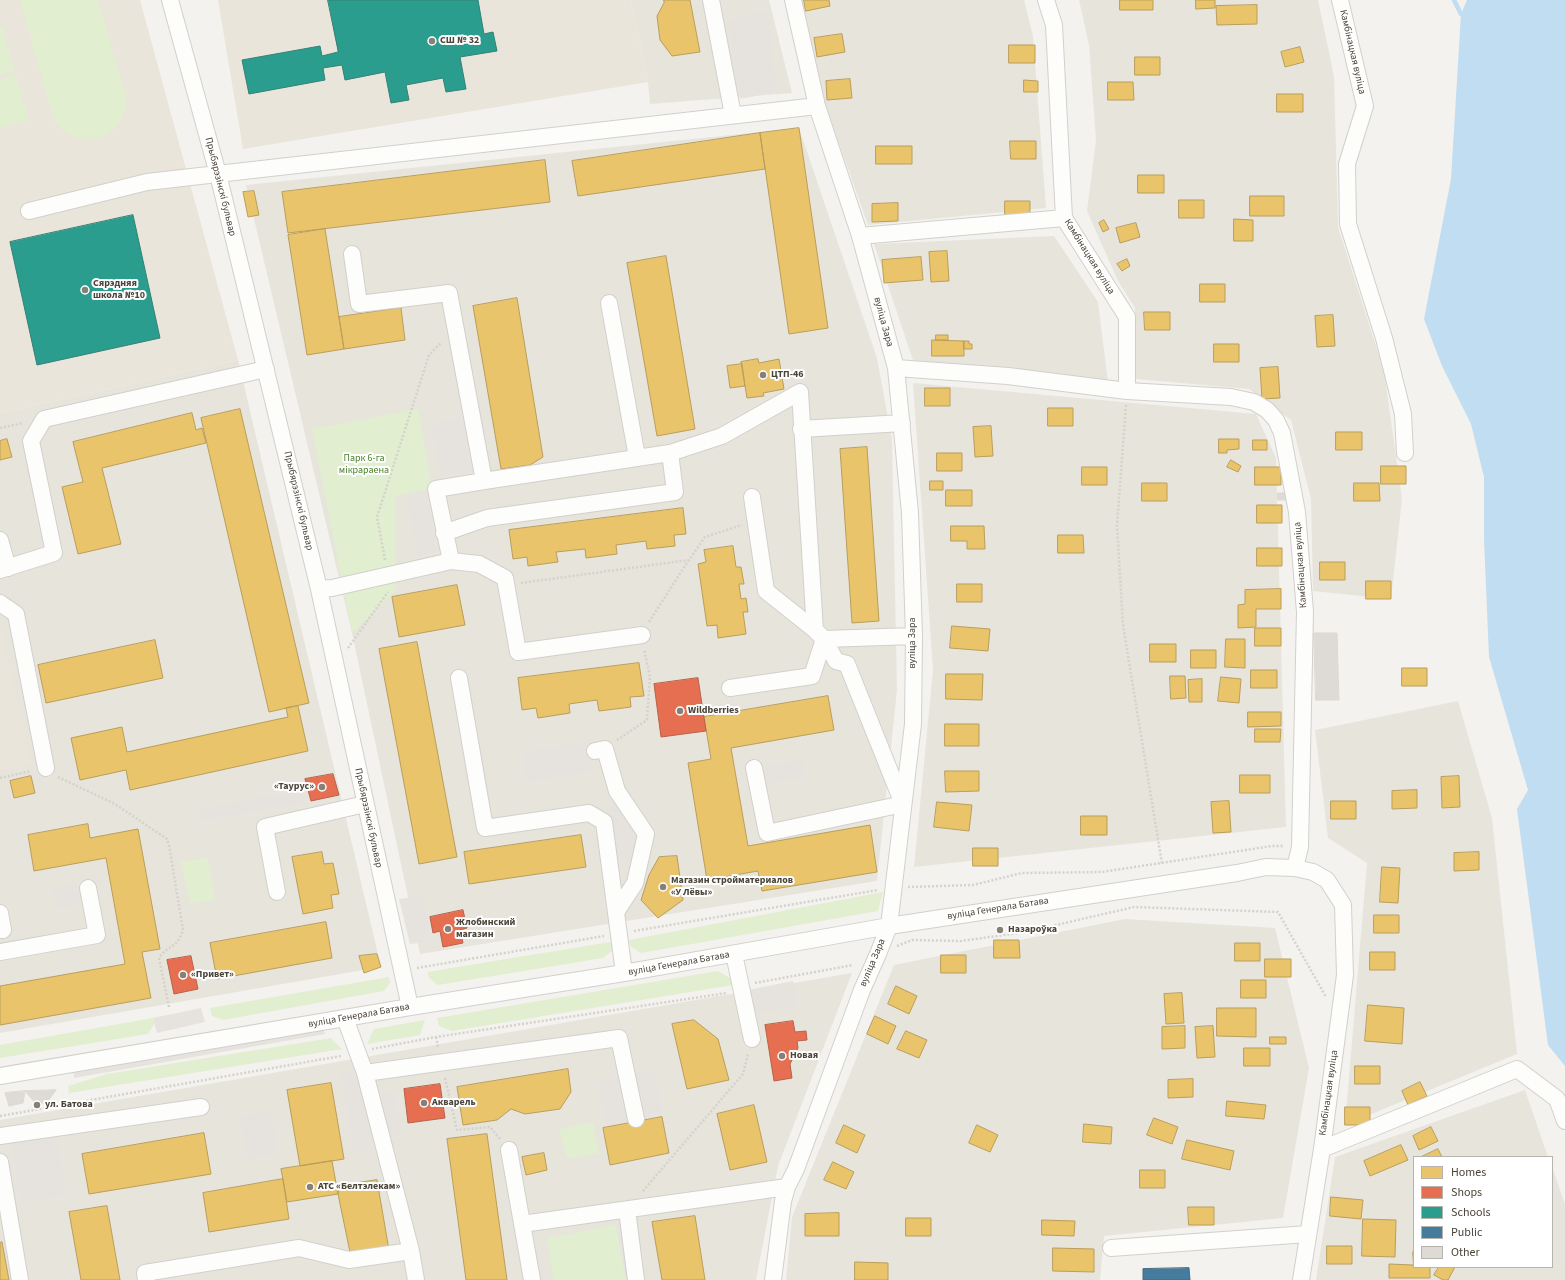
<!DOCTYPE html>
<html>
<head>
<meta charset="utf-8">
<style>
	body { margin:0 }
	#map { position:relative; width:1565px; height:1280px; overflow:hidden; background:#f4f2ee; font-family:"Source Sans 3",sans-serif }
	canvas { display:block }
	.legend { position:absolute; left:1413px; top:1156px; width:140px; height:112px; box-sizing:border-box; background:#fff; border:1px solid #b7b4b0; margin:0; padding:5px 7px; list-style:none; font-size:12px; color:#4b4439 }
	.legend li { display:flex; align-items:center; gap:8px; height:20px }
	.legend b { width:20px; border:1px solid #b7b4b0 }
</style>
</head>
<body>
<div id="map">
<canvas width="1565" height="1280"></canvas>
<ul class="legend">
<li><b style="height:11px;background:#e9c46a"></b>Homes</li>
<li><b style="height:11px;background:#e76f51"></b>Shops</li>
<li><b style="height:11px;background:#2a9d8f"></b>Schools</li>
<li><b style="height:11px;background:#457b9d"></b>Public</li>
<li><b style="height:11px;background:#dedbd6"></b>Other</li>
</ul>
</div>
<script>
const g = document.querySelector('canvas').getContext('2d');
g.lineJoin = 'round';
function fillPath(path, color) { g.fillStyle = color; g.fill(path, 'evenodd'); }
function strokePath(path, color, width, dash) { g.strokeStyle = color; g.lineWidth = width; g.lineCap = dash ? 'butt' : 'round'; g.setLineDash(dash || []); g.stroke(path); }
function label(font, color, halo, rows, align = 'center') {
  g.font = font + ' "Source Sans 3",sans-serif'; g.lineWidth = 4; g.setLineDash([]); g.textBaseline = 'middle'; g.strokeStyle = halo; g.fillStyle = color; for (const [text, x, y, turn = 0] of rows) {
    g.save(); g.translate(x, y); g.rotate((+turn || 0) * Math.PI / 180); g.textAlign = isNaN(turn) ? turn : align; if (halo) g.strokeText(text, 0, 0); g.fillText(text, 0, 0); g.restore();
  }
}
fillPath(new Path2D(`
	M631,0H769L792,93L650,104L648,82Z
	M800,0H1024L1033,36L1046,208L868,225L820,90Z
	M1079,0H1318L1334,76L1338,227L1384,371L1402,499L1391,599L1313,591L1311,499L1291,420L1249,389L1136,379L1135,308L1118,281L1087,211L1096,140L1089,45Z
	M799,128L877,358L892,440L897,690L877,881L420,954L352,633L246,185Z
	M1054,236L1098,302L1108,382L913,360L874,244Z
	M238,360L381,967L0,1033V413Z
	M913,383L1256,414L1276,458L1286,827L914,867L933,670Z
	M1458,701L1492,818L1517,1054L1345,1125L1367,863L1328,838L1315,730Z
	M1125,919L1275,928L1309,1068L1283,1218L1104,1236L1100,1280H786L792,1217L894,965Z
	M852,973L778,1166L756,1280H0V1120Z
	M1525,1090L1548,1157H1414V1267H1552V1167L1565,1204V1280H1316L1335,1157Z`), '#e7e4dc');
fillPath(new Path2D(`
	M0,0H140L238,360L0,413Z
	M218,0H631L648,82L243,149Z
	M0,626L32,764L0,771Z`), '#eae5da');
fillPath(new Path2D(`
	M20,0H98L126,97C125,104 126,110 123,116C110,148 72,145 54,121Z
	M2,26L15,71L0,75V27Z
	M16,75L29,120L0,128V80Z
	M418,409L432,488L395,496L396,591L352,633L312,429Z
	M208,858L215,899L190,904L181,862Z
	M883,892L878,911L641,953L630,946L629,940Z
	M610,942L614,949L603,958L438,985L430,979L427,972Z
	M718,971L730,978L733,985L452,1031L439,1026L437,1018Z
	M389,977L390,983L384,991L223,1020L212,1016L210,1008Z
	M153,1018L154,1024L148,1034L0,1058V1045Z
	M425,1020L420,1035L367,1044L374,1029Z
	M331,1038L342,1049L69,1093L68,1086L107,1074Z
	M593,1122L599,1153L567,1159L559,1129Z
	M616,1225L626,1280H554L547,1238Z`), '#e1eecf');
fillPath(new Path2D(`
	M768,11L776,92L740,99L728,20Z
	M461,417L471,472L440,478L431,424Z
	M426,494L436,552L418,556L407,497Z
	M588,741L593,772L527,783L522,752Z
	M801,760L806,777L759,786L754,768Z
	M302,790L304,804L202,821L199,809Z
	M626,802L636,859L614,862L605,805Z
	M76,884L80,904L56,909L52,889Z
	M423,896L430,942L410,944L399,899Z
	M793,981L798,1006L754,1015L748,990Z
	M201,1008L205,1022L157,1033L153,1018Z
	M323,1028L325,1034L74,1078L73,1070Z
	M359,1069L372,1150L354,1153L341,1072Z
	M653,1070L663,1113L607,1125L597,1082Z
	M394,1091L402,1135L386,1137L378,1094Z
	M271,1111L278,1154L247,1159L240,1116Z
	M56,1133L67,1196L20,1202L10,1140Z
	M616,1225L624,1226L634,1280H626Z
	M539,1249L545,1280H534L528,1250Z`), '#e6e3df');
fillPath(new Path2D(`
	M1467,0H1565V1066L1548,1045L1517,809L1528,790L1489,657L1484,539V477L1471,424L1442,366L1424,319L1451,179L1461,14Z`), '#c0ddf1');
const homes = new Path2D(`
	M664,0H690L700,52L672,56L660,40L657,16L664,3Z
	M804,0H829L830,6L806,11Z
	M1120,0H1153V10H1120Z
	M1196,0H1215V8L1196,9Z
	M1257,5V24L1217,25L1216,6Z
	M842,34L845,52L817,57L814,38Z
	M1009,45H1035V63H1009Z
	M1300,47L1304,62L1285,67L1281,52Z
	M1135,57H1160V75H1135Z
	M850,79L852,98L827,100L826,81Z
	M1024,80L1038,81V92H1024Z
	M1108,82H1133L1134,100H1108Z
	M1277,94H1303V112H1277Z
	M799,128L828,328L789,334L760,133Z
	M760,133L765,169L578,196L572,161Z
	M1010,141H1036V159H1011Z
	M876,146H912V164H876Z
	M545,160L550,202L288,233L282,192Z
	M1138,175H1164V193H1138Z
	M254,191L259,215L248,217L243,192Z
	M1250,196H1284V216H1250Z
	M1179,200H1204V218H1179Z
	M1005,201H1030V219H1005Z
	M898,203V221L872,222V204Z
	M1234,219L1253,220V241H1234Z
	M1104,220L1109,229L1103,232L1099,223Z
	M1136,223L1140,237L1120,243L1116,228Z
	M325,229L344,349L307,355L288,235Z
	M947,251L949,281L931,282L929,252Z
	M666,256L695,429L657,436L627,263Z
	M921,257L923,280L884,283L882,260Z
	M1127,259L1130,266L1122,271L1117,264Z
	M1200,284H1225V302H1200Z
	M517,298L543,457L530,465L501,469L473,306Z
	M401,308L405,340L344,349L339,317Z
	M1144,312H1170V330H1145Z
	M1333,315L1335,346L1317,347L1315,316Z
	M936,335H948V340H936Z
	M932,340L964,341V356H932Z
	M964,341H969V344H972V349H964Z
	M1214,344H1239V362H1214Z
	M758,359L759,363L779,359L784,389L763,393L764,396L747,398L741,362Z
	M742,364L745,386L730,388L727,366Z
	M1278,367L1280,398L1262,399L1260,368Z
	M925,388H950V406H925Z
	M1048,408H1073V426H1048Z
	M240,409L309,703L269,712L201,418Z
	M192,413L196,430L202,428L206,443L102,468L121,544L78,554L62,487L83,482L73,442Z
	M991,426L993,456L975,457L973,427Z
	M1336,432H1362V450H1336Z
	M7,439L12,457L0,460V441Z
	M1219,439H1239V449L1227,450V453H1219Z
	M1253,440H1267V450H1253Z
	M867,447L879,621L852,623L840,449Z
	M937,453H962V471H937Z
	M1231,460L1241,466L1238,472L1227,467Z
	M1381,466H1406V484H1381Z
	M1082,467H1107V485H1082Z
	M1255,467H1281V485H1255Z
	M930,481H943V490H930Z
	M1142,483H1167V501H1142Z
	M1354,483H1379L1380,501H1354Z
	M946,490H972V506H946Z
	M1257,505H1282V523H1257Z
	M683,508L686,534L674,535L675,546L647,549L646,541L616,545L617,554L586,558L585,549L556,552L558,562L528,566L527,557L513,559L509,530Z
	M951,526H984L985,549H967V541H951Z
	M1058,535H1083L1084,553H1058Z
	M733,546L736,567H741L744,584H739L741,599L746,598L748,612H743L746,634L718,638L717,625L707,626L698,564L706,562L704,550Z
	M1257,548H1282V566H1257Z
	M1320,562H1345V580H1320Z
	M1366,581H1391V599H1366Z
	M957,584H982V602H957Z
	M457,585L465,625L399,637L392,597Z
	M1281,589V609H1256V627L1238,628V605L1245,604V590Z
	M952,626L990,629L988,651L950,648Z
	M1255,628H1281V646H1255Z
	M1226,639H1245V668L1225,667Z
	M155,640L163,678L46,703L38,665Z
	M417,642L457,857L419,864L379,649Z
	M1150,644H1176V662H1150Z
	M1191,650H1216V668H1191Z
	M639,663L644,696L630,697L631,707L599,711L597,700L569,704L570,713L538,718L536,708L522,710L518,678Z
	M1402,668H1427V686H1402Z
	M1251,670H1277V688H1251Z
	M946,674H983L982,700L946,699Z
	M1170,676H1185L1186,698L1171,699Z
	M1221,677L1241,679L1239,703L1218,701Z
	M1202,679V702H1189L1188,680Z
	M828,696L834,730L731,748L748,846L870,825L877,872L762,891L758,871L707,880L688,763L711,759L704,717Z
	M298,706L308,751L130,790L126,770L80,780L71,738L122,727L127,752L288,717L286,708Z
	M1248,712H1281V726L1248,727Z
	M945,724H979V746H945Z
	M1255,729H1281L1280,742H1255Z
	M945,771H979V791L946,792Z
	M1240,775H1270V793H1240Z
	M31,776L35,793L14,798L10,781Z
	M1459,776L1460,807L1442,808L1441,777Z
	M1417,790V808L1392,809V791Z
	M1229,801L1231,832L1213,833L1211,802Z
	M1331,801H1356V819H1331Z
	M937,802L972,805L969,831L934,827Z
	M1081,816H1107V835H1081Z
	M88,824L90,838L138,829L160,949L142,952L151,998L0,1025V986L125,964L106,858L34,871L28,835Z
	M581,835L586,867L469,884L464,852Z
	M973,848H998V866H973Z
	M322,852L324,864L333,863L339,894L331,895L333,908L303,914L292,857Z
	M1479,852V870L1454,871V853Z
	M677,856L683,900L658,918L641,900L649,875L659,857Z
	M1382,867L1400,868L1398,903L1380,902Z
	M1374,915H1399V933H1374Z
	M326,922L332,958L217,979L210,943Z
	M994,940H1019L1020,958H994Z
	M1235,943H1260V961H1235Z
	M1370,952H1395V970H1370Z
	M377,954L381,967L364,973L359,956Z
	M941,955H966V973H941Z
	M1265,959H1291V977H1265Z
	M1241,980H1266V998H1241Z
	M896,986L917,996L909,1014L888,1004Z
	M1182,993L1184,1023L1166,1024L1164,994Z
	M1368,1005L1404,1008L1402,1044L1365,1041Z
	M1217,1008H1256V1037L1217,1036Z
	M875,1016L896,1026L888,1044L867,1034Z
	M694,1020L718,1039L729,1080L687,1089L672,1024Z
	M1185,1026V1048L1162,1049V1027Z
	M1213,1026L1215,1057L1197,1058L1195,1027Z
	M906,1031L927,1040L919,1058L897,1049Z
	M1270,1037H1286V1044H1270Z
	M1244,1048H1270V1066H1244Z
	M1355,1066H1380V1084H1355Z
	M568,1069L571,1092L560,1109L525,1114L511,1109L497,1120L463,1125L457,1087Z
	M1193,1079V1097L1168,1098V1080Z
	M1420,1082L1427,1096L1408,1105L1402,1091Z
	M331,1083L344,1159L300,1166L287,1090Z
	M1227,1101L1266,1105L1264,1119L1226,1116Z
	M754,1105L767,1162L730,1170L717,1114Z
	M1345,1107H1370V1125H1345Z
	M662,1117L669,1153L610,1165L603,1128Z
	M1154,1118L1178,1127L1172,1144L1147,1135Z
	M1084,1124L1112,1127L1111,1144L1083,1142Z
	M844,1125L865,1135L857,1153L836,1143Z
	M977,1125L998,1135L990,1152L969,1143Z
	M1431,1127L1438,1141L1419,1150L1413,1136Z
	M204,1133L211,1174L89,1194L82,1154Z
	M487,1134L507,1280H466L447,1139Z
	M1187,1140L1234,1151L1230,1170L1182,1159Z
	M1401,1145L1408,1160L1370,1176L1364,1161Z
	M1438,1149L1442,1157H1421Z
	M544,1153L547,1170L526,1175L522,1157Z
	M332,1161L338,1194L287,1202L281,1169Z
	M833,1162L854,1172L846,1189L824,1180Z
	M1140,1170H1165V1188H1140Z
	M283,1179L289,1219L209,1232L203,1193Z
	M377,1180L389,1250L351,1257L338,1194L339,1186Z
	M1331,1197L1363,1200L1361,1219L1330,1216Z
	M107,1206L120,1280H81L69,1212Z
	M1188,1207H1214V1225H1189Z
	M839,1213V1236H805V1214Z
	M695,1216L705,1280H662L652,1222Z
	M906,1218H931V1236H906Z
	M1363,1219L1396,1220L1395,1257L1362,1256Z
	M1042,1220L1075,1221L1074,1236L1042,1235Z
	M2,1242L9,1280H0V1243Z
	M1327,1246H1352V1264H1327Z
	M1053,1248L1094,1249V1272L1053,1271Z
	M1413,1252L1414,1267H1430V1278H1389V1264L1413,1265Z
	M855,1262L888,1263V1280H855Z
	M1439,1267H1455L1448,1280H1443L1434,1275Z`);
fillPath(homes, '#e9c46a');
strokePath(homes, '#ba9e5b', 1);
const shops = new Path2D(`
	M698,678L706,731L661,737L654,684Z
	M333,774L339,795L311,801L305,779Z
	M463,910L467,928L460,930L463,943L443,947L440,931L433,933L430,917Z
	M191,956L198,989L174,994L167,960Z
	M793,1021L795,1032L806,1031L807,1040L797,1041L798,1048L790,1064L792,1078L774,1081L765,1025Z
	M440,1084L445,1118L408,1123L404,1089Z`);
fillPath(shops, '#e76f51');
strokePath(shops, '#b8624a', 1);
const schools = new Path2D(`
	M328,0H478L484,34L493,32L497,51L460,57L466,89L446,92L443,78L406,85L409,100L391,103L385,72L345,80L342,65L323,68L325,80L249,94L242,60L320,46L322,56L338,52Z
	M133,215L160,338L37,365L10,242Z`);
fillPath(schools, '#2a9d8f');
strokePath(schools, '#348275', 1);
const public = new Path2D(`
	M1189,1268L1190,1280H1143V1269Z`);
fillPath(public, '#457b9d');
strokePath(public, '#476a7f', 1);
strokePath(new Path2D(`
	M1454,0L1461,14`), '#c0ddf1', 4.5);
const building = new Path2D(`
	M1278,493H1287V500H1278Z
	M1314,633H1337L1339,700H1316Z
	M56,1090L48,1101L37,1105L25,1091Z
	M25,1091L23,1103L9,1106L5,1093Z`);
fillPath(building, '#dedbd6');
strokePath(building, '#dcd9d4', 1);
const minor = new Path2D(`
	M170,0L218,174L319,589L410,1007
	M711,0L733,115
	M1046,0L1054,25L1064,218L1127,317V391
	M1340,0L1365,106L1347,164L1348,224L1384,338L1403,414L1405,453
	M29,211L147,182L817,106
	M860,236L1064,218
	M352,254L359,304L449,293L484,481L436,489L451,561
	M609,303L637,457
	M896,368L1008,376L1127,391L1231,397L1254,402L1267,410L1276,420L1282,433L1297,512L1305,612L1300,847L1295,868
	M801,429L902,423
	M484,481L670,453L722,436L800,392L815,630L824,639L914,636
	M752,497L766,591L815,630
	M444,533L487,518L675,492L670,453
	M0,540L8,568
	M0,570L54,553L31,441L44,419L266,369
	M319,589L332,588L451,561L479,564L505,578L518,652L642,635
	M0,603L16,614L46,768
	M459,678L485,828L589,813L604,822L624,973
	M730,688L812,676L824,639
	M595,751L605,749L617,791L646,834L635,883L616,912
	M754,768L767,833L903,804L847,664L836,661L824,639
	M277,892L265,827L365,804
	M0,913L3,930H0
	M0,952L97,935L88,888
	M734,954L752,1039
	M345,1018L365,1073L411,1251
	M365,1073L619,1038L636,1119
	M0,1076L410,1007L624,973L889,926L1237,873L1266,867L1295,868L1313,872L1327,880L1343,905L1345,975L1322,1149L1301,1280
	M0,1136L201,1107
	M1322,1149L1517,1069L1557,1099L1565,1121
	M509,1150L532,1280
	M0,1162L20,1280
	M627,1210L636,1280
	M522,1224L787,1187
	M1111,1248L1308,1234
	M146,1280L145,1273L299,1248L349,1260L411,1251L416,1280
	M773,1280L783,1201L787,1187L796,1169L862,990L878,954L889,926L913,724L914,636L910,513L896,368L860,236L817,106L793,0`);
strokePath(minor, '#d2d0cb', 18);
strokePath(new Path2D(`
	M1126,405L1117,525L1123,625L1162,864
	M0,428L23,423
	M385,560L377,517L429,355L442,342
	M521,583L689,560L705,537L742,525
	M649,622L688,561
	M348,648L388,592
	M617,740L647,720L650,677L644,649
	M58,777L115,804L167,839L169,845L183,930C176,951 168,944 159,958L169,1007
	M0,778L31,771
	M908,887L973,885L1022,873L1102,872L1272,846H1284
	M634,931L878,890
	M897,946L912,940L961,941L1026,932L1134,907L1278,912L1326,997
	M417,968L604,936
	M755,983L853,965
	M436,1037L438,1047
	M372,1049L436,1037L727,993
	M445,1078L457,1130L490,1127L500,1139
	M0,1116L341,1056
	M643,1191L743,1074L748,1054`), '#d3d2cc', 2.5, [2, 2]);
strokePath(minor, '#fdfdfc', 16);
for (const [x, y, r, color] of [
	[432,41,4,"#868178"],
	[85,290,4,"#868178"],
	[763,375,4,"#868178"],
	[680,711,4,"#868178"],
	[322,787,4,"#868178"],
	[663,887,4,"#868178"],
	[448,929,4,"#868178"],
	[1000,930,4,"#868178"],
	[183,975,4,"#868178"],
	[782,1056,4,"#868178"],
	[424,1103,4,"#868178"],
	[37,1105,4,"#868178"],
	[310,1187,4,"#868178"]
]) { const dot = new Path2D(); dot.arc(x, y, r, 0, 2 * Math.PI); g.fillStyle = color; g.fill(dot); strokePath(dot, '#fff', 1.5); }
label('bold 10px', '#4b4439', '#fff', [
	["СШ № 32",440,41],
	["Сярэдняя",93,284],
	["школа №10",93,296],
	["ЦТП-46",771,375],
	["Wildberries",688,711],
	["«Таурус»",314,787,"right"],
	["Магазин стройматериалов",671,881],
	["«У Лёвы»",671,893],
	["Жлобинский",456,923],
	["магазин",456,935],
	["Назароўка",1008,930],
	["«Привет»",191,975],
	["Новая",790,1056],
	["Акварель",432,1103],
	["ул. Батова",45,1105],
	["АТС «Белтэлекам»",318,1187]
], 'left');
label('10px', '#4b4439', '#fff', [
	["Камбінацкая вуліца",1352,52,77],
	["Прыбярэзінскі бульвар",220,187,76],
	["Камбінацкая вуліца",1089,257,58],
	["вуліца Зара",883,322,75],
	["Прыбярэзінскі бульвар",298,501,77],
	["Камбінацкая вуліца",1301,565,-94],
	["вуліца Зара",913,643,-90],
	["Прыбярэзінскі бульвар",368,818,78],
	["вуліца Генерала Батава",998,909,-9],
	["вуліца Зара",873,963,-67],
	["вуліца Генерала Батава",679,964,-10],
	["вуліца Генерала Батава",359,1016,-10],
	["Камбінацкая вуліца",1329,1093,-82]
]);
label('10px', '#4a7f2a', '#fff', [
	["Парк 6-га",364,459],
	["мікрараена",364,471]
]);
</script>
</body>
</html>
